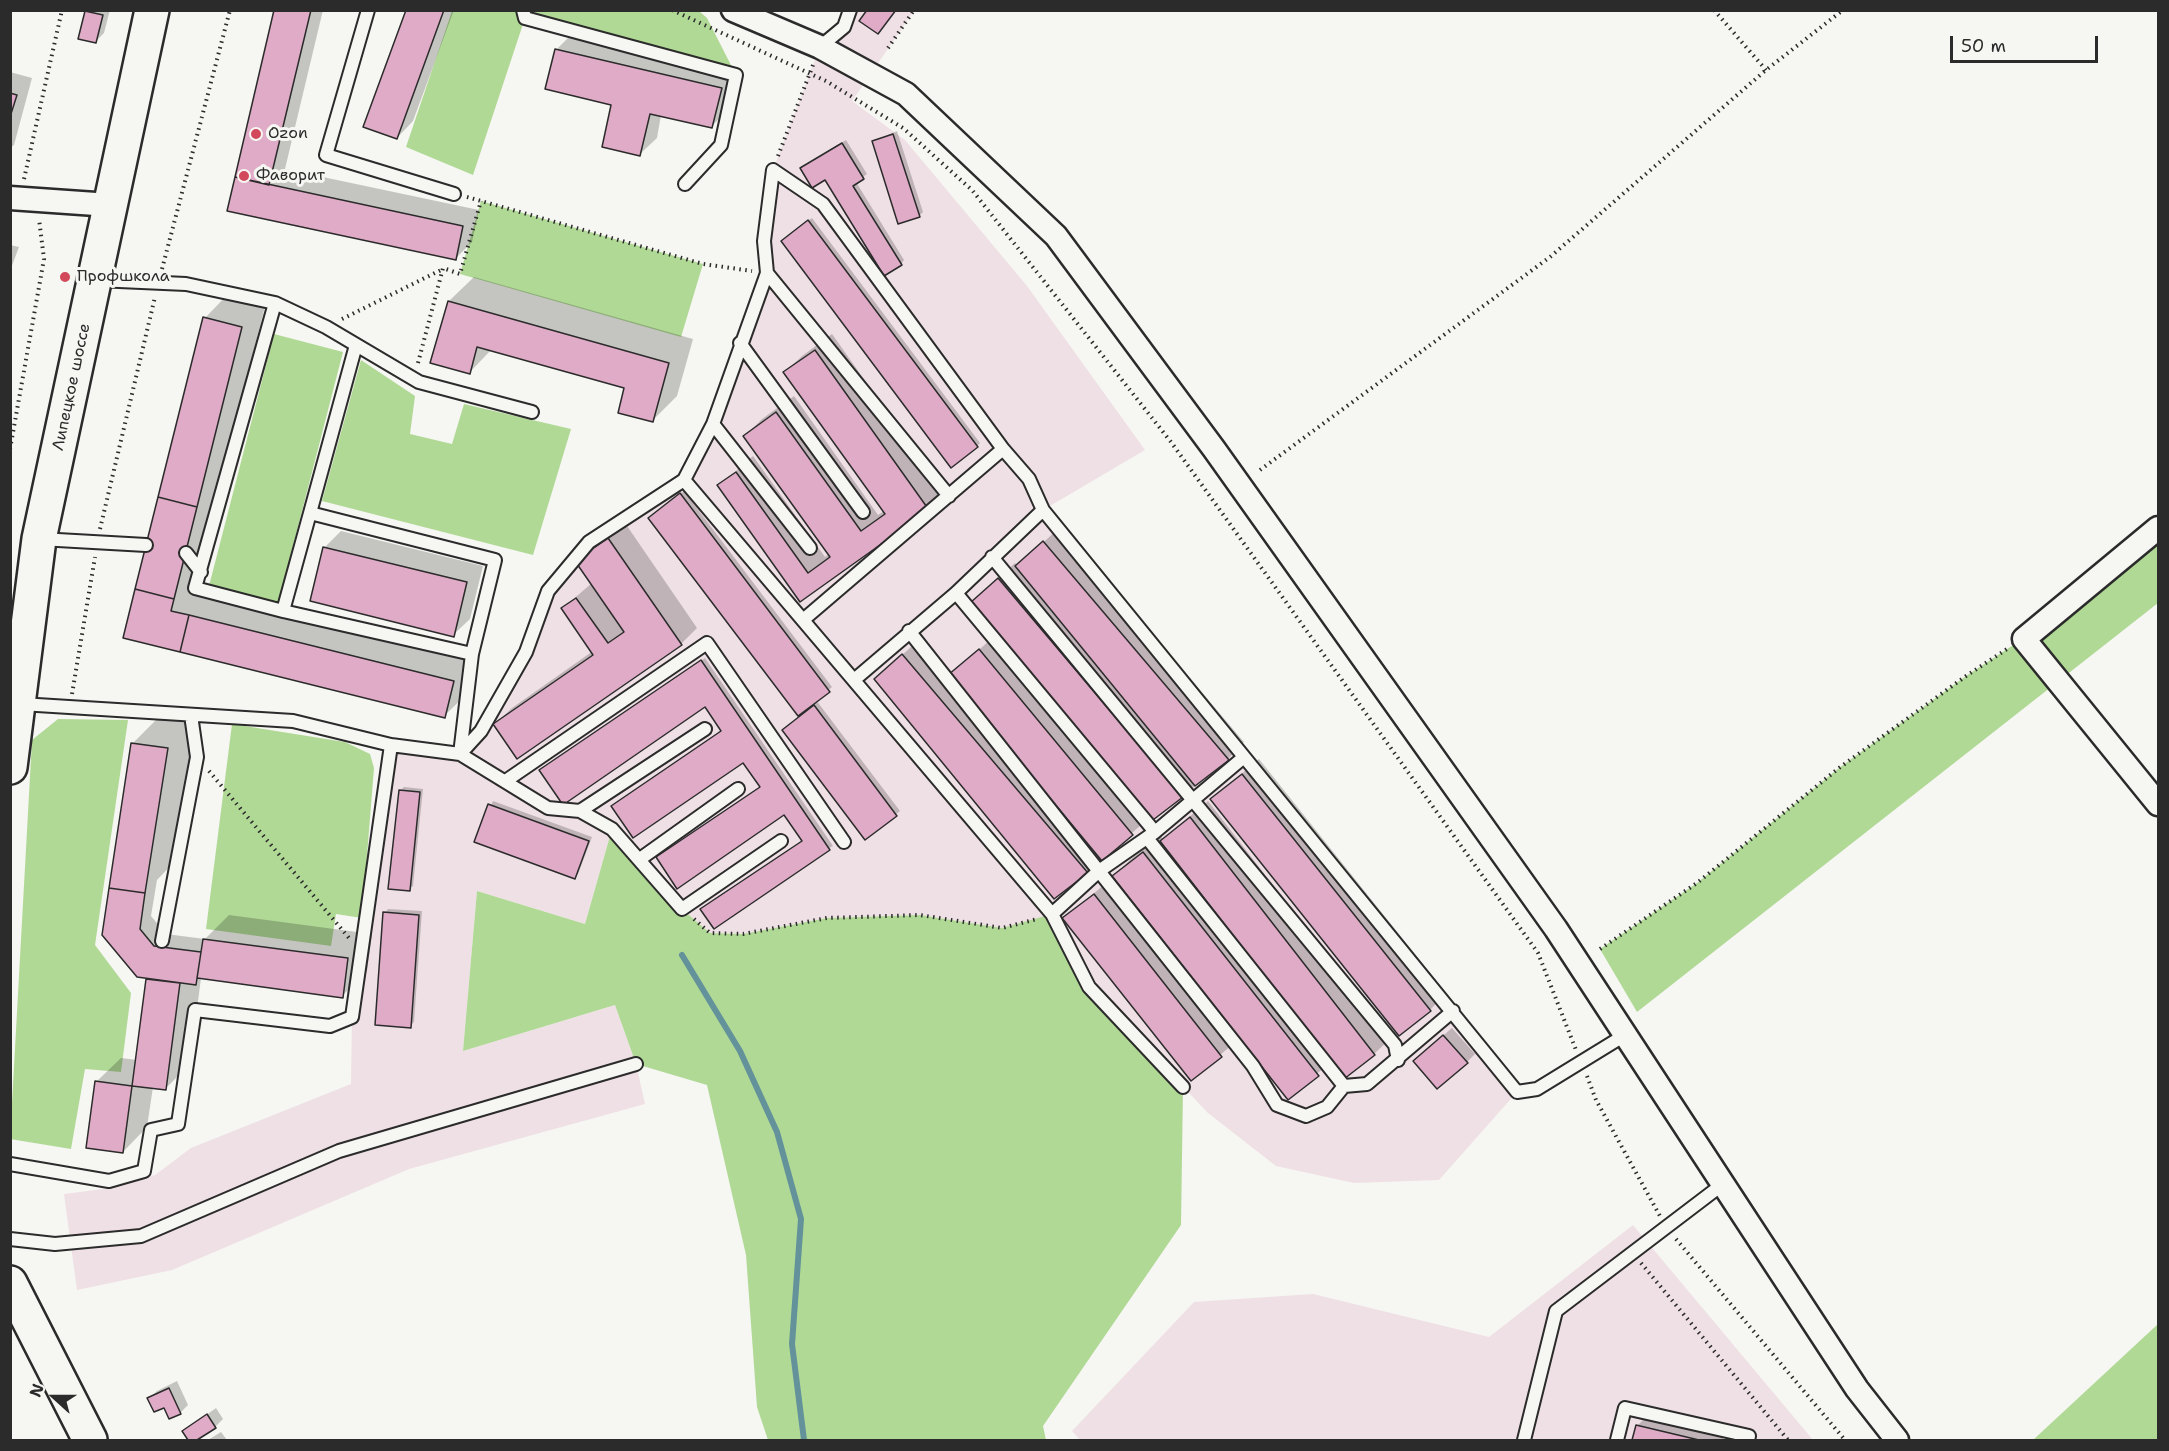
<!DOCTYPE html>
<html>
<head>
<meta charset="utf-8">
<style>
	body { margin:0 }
	#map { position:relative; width:2169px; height:1451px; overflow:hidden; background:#f6f6f2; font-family:"Shantell Sans",sans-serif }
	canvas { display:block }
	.frame { position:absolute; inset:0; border:12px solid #2b2b2b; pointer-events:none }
	.north { position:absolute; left:24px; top:1367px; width:60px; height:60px; -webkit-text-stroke:4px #f6f6f2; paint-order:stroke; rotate:291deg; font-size:16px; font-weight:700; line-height:24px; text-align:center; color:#2b2b2b }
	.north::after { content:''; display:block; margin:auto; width:21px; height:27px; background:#2b2b2b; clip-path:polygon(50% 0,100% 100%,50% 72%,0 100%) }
	.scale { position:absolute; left:1950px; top:36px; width:148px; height:27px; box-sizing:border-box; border:3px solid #2b2b2b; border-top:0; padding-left:8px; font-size:18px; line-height:21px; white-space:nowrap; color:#2b2b2b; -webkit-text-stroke:4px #f6f6f2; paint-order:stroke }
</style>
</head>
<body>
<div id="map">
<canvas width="2169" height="1451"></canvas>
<div class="frame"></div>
<div class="north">N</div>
<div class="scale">50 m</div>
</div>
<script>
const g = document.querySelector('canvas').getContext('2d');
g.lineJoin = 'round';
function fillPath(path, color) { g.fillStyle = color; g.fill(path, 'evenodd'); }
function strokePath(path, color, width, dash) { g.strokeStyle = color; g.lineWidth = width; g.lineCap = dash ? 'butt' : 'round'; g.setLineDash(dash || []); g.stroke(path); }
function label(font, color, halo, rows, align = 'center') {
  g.font = font + ' "Shantell Sans",sans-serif'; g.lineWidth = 6; g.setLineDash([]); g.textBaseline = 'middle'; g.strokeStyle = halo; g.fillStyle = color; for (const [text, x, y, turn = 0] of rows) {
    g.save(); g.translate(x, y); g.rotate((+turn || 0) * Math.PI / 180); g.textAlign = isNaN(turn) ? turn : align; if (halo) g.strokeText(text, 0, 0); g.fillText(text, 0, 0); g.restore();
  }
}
fillPath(new Path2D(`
	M850,11H914L852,101L905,140L1027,286L1145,450L1043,510L1517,1092L1439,1180L1354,1183L1276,1166L1208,1113L1089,987L1052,915L1002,928L920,915L827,918L743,934L710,933L682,909L612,829L585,924L477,891L463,1051L615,1005L636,1064L645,1104L409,1169L172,1270L77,1290L64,1194L103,1189L155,1175L191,1148L351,1084L352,1017L391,745L460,754L526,652L548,591L589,542L684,480L713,424L767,273L773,170L820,47ZM808,221L977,447L951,467L781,241ZM815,350L929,510L800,602L717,486L737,472L808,573L830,557L743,436L776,412L861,531L885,514L784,372ZM680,493L830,691L814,705L897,816L782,730L798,716L648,518ZM576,598L608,643L624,632L682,645L517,759L493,724L593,655L562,608ZM701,660L830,850L714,929L701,909L802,841L784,815L678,888L656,857L760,787L743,763L633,838L611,806L721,731L705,707L563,804L539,770ZM399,791L420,793L410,890L388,888ZM489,804L589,841L575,879L474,841ZM383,912L419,915L410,1028L375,1025Z
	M1633,1225L1813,1440H1080L1072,1431L1194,1302L1313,1294L1489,1337Z`), '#efe0e5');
fillPath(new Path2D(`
	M452,11H699L707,18L736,75L525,18L473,175L406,147Z
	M481,201L703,264L681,337L460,274Z
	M274,334L343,352L278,604L209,586Z
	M361,360L415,396L410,434L452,444L464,404L571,429L533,555L322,501Z
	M2158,528V603L1637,1012L1600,949L1697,883L1839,768L1966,676L2024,638Z
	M58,719L128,720L95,945L131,993L121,1072L85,1069L71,1149L10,1139L32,740Z
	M232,724L345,742L370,754L374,768L362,918L336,914L331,946L206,929Z
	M612,829L682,909L710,933L743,934L827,918L920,915L1002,928L1052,914L1090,987L1183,1087L1181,1225L1043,1426L1046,1440H768L757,1407L746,1255L707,1085L636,1064L615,1005L463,1051L477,891L585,924Z
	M2158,1324V1440H2033Z`), '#b1d996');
fillPath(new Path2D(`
	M87,10H110L104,33L96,41Z
	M276,10H323L285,169L479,210L472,242L455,259L229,210Z
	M407,10H454L413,121L397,138Z
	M573,33L738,72L728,110L711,127L661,115L657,138L640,154L613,104L556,50Z
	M10,72L32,78L14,145L10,148Z
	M897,131L923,212L919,216L874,141Z
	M846,140L867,174L856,182L904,260L901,264L825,178L806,165Z
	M812,218L980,443L977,446L786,237Z
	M10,245L19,247L10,271Z
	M474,277L693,339L677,396L652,421L626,387L492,349L469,373L449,301Z
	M229,293L266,302L195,586L478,657L469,692L444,716L125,637L205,318Z
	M832,334L944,492L928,509L800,600L719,486L753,456L825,557L829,554L745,436L762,419L794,396L878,515L884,511L785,372L802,356Z
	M684,491L832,687L816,700L900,811L866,838L800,716L650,518Z
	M625,523L697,628L681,644L495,724L512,708L593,651L563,608L592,583L577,561L594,545Z
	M1061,526L1244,742L1228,759L1182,796L1148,819L1087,872L893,663L920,639L950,675L997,634L988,587L1015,563L1018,566Z
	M341,531L483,566L470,619L453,635L324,548Z
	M705,658L833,846L706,906L803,840L785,813L662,854L761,786L706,705L545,767Z
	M168,708L202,713L180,856L157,880L151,916L166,934L205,939L229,915L372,934L367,971L342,996L201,978L190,1064L165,1089L153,1087L147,1127L123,1152L96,1082L121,1058L137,1060L150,977L137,976L133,743Z
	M1259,759L1446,993L1430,1010L1212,799Z
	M404,787L423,789L413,886L409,889L400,791Z
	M493,801L592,837L578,874L575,877L476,841Z
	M1208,801L1391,1038L1374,1054L1332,1061L1288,1098L1114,876L1131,859L1161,836L1163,839Z
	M1111,879L1238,1040L1191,1079L1064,918Z
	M388,909L422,911L414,1022L410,1026L385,913Z
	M1452,1028L1475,1054L1467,1062L1423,1053Z
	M177,1381L188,1405L180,1413L149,1399L157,1391Z
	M216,1408L223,1419L215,1427L190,1440L184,1431Z
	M1650,1413L1725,1432L1723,1440H1634L1637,1426Z
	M221,1432L227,1440H208Z`), '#0003');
strokePath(new Path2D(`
	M682,955L740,1051L777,1132L801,1219L792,1344L804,1440`), '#63929b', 6);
const building = new Path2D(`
	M274,10H311L269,185L235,177Z
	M406,10H444L397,139L363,127Z
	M867,10H896L878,34L859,21Z
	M85,11L103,15L96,43L78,39Z
	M555,49L722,88L712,128L650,114L640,156L602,147L611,105L545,89Z
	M10,93L17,95L10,117Z
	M893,134L920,217L898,224L872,141Z
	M842,143L864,179L853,186L902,265L884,276L825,180L812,188L800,168Z
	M235,177L463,226L456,260L227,211Z
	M808,220L978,447L951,468L781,241Z
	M448,301L669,363L653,422L618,413L624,388L477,347L470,374L430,363Z
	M203,317L242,327L197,507L158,497Z
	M815,350L929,510L800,602L717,485L736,472L808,573L830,557L743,436L776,412L861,531L885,514L783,372Z
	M680,493L830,692L798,716L648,518Z
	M158,497L197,507L174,599L135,589Z
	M608,538L682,645L517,759L493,724L593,655L561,608L576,598L608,643L624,632L575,561Z
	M1043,541L1229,760L1195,786L1015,566Z
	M323,547L467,582L454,637L310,601Z
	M998,578L1183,797L1149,823L970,603Z
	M135,589L174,599L171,611L189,615L180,652L123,638Z
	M189,615L454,681L445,718L180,652Z
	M979,649L1133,835L1102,861L948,675Z
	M902,654L1088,873L1054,899L874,679Z
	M701,660L830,850L714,929L700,909L802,841L784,815L677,889L656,857L760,787L743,763L633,838L611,806L721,731L705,707L563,805L539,770Z
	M814,705L897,816L865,840L782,730Z
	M131,743L168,748L145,893L109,888Z
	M1242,774L1431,1011L1399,1036L1210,799Z
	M399,790L420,792L410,891L388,889Z
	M488,804L589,841L575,879L474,842Z
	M1190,817L1375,1055L1344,1079L1160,841Z
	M1143,852L1319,1076L1288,1100L1112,876Z
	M109,888L145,893L140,929L154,946L201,952L196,985L137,977L102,935Z
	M1094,894L1222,1057L1191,1081L1062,918Z
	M383,912L419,915L411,1028L375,1025Z
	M203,939L348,958L343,998L197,978Z
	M146,979L180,983L166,1090L132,1086Z
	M1443,1035L1468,1063L1437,1089L1413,1061Z
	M95,1081L132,1086L123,1153L86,1148Z
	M169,1388L181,1414L169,1419L164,1408L154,1412L147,1398Z
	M207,1414L216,1428L197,1440H188L182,1431Z
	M1636,1425L1699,1440H1632Z`);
fillPath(building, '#dfabc6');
strokePath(building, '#2b2b2b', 1.5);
const service = new Path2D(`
	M368,10L326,155L454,194
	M523,10L525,18L736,75L721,145L685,184
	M820,47L844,27L850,10
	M767,273L949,496
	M97,280L186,284L275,303L326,327L419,382L532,412
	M275,303L195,588L283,611L472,654L460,754
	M740,343L863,512
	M356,345L310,513L495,560L472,654
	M713,424L810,548
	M684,480L1052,914L1089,987L1183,1087
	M40,539L146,545
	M186,553L201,572
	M992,557L1395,1045L1398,1060
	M956,593L1155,832
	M283,611L310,513
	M803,620L1003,449
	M909,631L1253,1066L1277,1105L1306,1116L1327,1107L1344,1086L1367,1084L1453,1011
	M854,680L956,593L1043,510
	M21,704L293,721L391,745L460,754L548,808L580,811L612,829L682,909L781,841
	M460,754L481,731L526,652L548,591L589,542L684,480L713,424L767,273L764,241L773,170L823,204L1003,449L1029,479L1043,510L1517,1092L1537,1089L1625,1035
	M507,780L707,643L844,842
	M580,811L705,729
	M1147,838L1344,1086
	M640,859L738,789
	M1052,914L1099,871L1155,832L1244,757
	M162,941L197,757L191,715
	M10,1164L109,1181L144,1171L151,1130L178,1124L195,1010L330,1026L352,1017L391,745
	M10,1239L55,1244L141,1236L339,1151L636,1064
	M1524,1440L1556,1311L1723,1184
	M1617,1440L1625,1408L1749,1436L1748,1440`);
const minor = new Path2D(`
	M733,10L820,47L906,94L1056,236L1214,449L1556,929L1857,1389L1897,1440
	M10,198L110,205
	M2158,528L2024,639L2158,804`);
const secondary = new Path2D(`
	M10,767L39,539L152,10
	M10,1283L90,1440`);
strokePath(service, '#2b2b2b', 16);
strokePath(minor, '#2b2b2b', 27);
strokePath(secondary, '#2b2b2b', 38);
strokePath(new Path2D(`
	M672,10L826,81L903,128L972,190L1171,442L1538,953L1576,1050
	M1714,10L1766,70
	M888,48L914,10
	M778,156L813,65
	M24,179L62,10
	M467,197L703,264L752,271
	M162,269L230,10
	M342,319L443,269
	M418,363L443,268L460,274L481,201
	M10,449L44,259L39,219
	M1260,470L1550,257L1766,70L1843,10
	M100,529L155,297
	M72,694L95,557
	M209,771L349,938
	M694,919L710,933L743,934L827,918L920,915L1002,928L1037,919
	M1600,949L1697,883L1839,768L1966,676L2007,649
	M1587,1076L1596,1100L1660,1216
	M1676,1239L1845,1440
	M1641,1263L1788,1440`), '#2b2b2b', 4, [1.5, 4.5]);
strokePath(service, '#f6f6f2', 12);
strokePath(minor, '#f6f6f2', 22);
strokePath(secondary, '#f6f6f2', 33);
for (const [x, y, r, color] of [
	[256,134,6,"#d1495b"],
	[244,176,6,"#d1495b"],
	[65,277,6,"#d1495b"]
]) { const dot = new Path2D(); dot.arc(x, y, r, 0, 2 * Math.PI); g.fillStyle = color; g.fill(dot); strokePath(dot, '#f6f6f2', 2); }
label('16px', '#2b2b2b', '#f6f6f2', [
	["Ozon",268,134],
	["Фаворит",256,176],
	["Профшкола",77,277]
], 'left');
label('16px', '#2b2b2b', '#f6f6f2', [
	["Липецкое шоссе",72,387,-78]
]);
</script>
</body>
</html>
